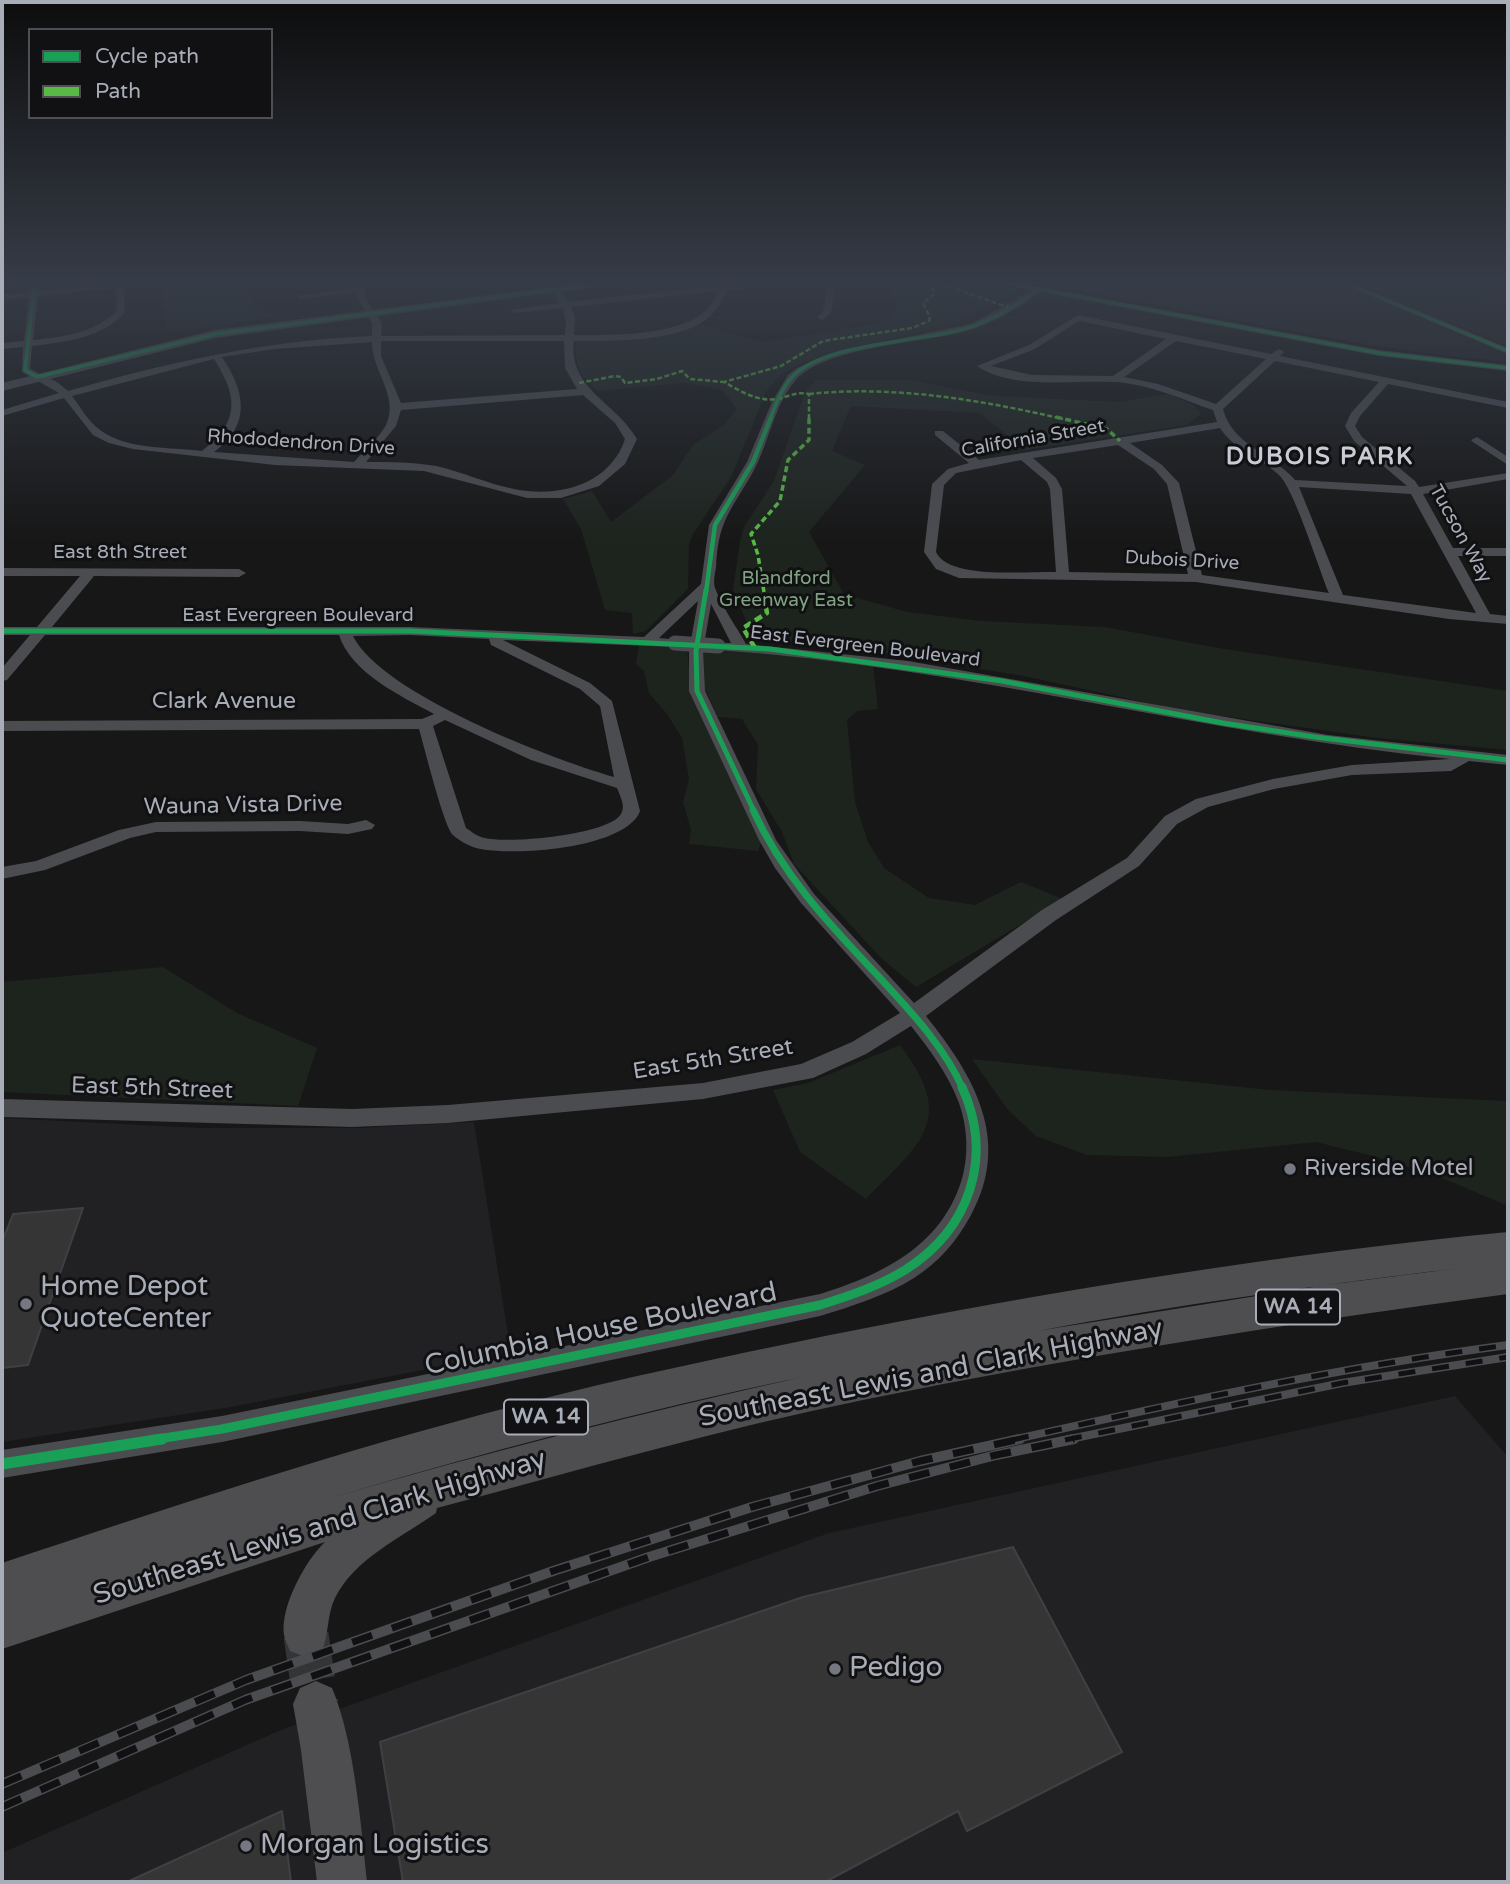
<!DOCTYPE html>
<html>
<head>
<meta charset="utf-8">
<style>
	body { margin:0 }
	#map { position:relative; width:1510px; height:1884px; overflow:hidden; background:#171717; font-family:"Varela Round",sans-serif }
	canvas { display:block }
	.frame { position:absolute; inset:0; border:4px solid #a8adb8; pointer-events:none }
	.legend { position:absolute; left:28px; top:28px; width:245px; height:91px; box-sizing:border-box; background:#111113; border:2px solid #4d4f55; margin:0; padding:9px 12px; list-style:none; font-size:21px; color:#a8adb8 }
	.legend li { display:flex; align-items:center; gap:14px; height:35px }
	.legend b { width:35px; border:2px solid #4d4f55 }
</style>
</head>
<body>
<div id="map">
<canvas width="1510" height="1884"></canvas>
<div class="frame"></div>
<ul class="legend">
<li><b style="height:9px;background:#1a9f57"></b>Cycle path</li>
<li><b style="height:9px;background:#58b947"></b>Path</li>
</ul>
</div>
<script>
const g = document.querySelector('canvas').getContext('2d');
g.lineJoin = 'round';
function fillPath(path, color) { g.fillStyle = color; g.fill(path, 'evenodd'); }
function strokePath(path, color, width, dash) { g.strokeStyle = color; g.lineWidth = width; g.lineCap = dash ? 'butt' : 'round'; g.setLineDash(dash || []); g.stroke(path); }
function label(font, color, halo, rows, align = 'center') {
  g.font = font + ' "Varela Round",sans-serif'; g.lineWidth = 6; g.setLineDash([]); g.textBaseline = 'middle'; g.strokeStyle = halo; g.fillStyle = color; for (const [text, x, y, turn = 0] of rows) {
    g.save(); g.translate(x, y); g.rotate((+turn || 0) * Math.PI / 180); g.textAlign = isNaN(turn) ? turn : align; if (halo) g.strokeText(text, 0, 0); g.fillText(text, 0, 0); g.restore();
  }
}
fillPath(new Path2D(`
	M1028,281H1334L1508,354V361L1463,358L1374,346Z
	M1508,293V346L1411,307Z
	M2,1118L201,1128H359L474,1122L511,1353L231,1407L2,1442Z
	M1455,1396L1508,1457V1882H2V1853L281,1730L829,1533Z`), '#212123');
fillPath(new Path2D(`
	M186,281H238L255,305L274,317L175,332L167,330L161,283Z
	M884,281C909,281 1001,275 1016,291L955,324L827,354L800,364L781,375L766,392L731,477L693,534L689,544L688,589L646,631L633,634L632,613L605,610L581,529L563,499L592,491L611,522L673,475L693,445L724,425L737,409L722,390L685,383L598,391C580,377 574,363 576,341L682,329L700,324L762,342L869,325L889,318L896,308L894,295Z
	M1348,281H1508V293L1411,307Z
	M816,380H910L991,396L1119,402L1169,394L1195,406L1201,414L1187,425L1026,450L979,413L851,406L832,451L865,465L809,532L844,594L907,612L982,621L1105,627L1218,648L1508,691V750L1377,738L1180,710L1024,676L831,645L754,639L733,590L740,541L744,527L774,481L805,392Z
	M639,644L687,648L690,681L761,843L758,851L689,844L691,829L683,803L689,779L682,738L667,714L649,693L644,671L636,664Z
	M699,647L873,665L878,709L857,711L847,720L855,802L868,842L884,868L929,898L975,905L1021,882L1063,899L916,987L882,959L794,864L782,832L756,789L758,745L742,719L718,717L703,685Z
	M163,967L237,1013L317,1048L298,1106L2,1092V982Z
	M900,1045C958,1121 920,1143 866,1199L800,1152L773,1090L808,1083Z
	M972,1059L1270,1090L1508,1101V1206L1447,1180L1385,1159L1316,1142L1167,1157L1087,1155L1036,1136L1008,1110Z`), '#1d241e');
const building = new Path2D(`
	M83,1208L28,1365L2,1368V1242L13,1214Z
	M1013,1547L1122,1752L967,1831L958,1811L825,1882H403L380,1742L803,1597Z
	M282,1811L291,1882H127Z`);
fillPath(building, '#353536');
strokePath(building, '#3f4043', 2);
strokePath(new Path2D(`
	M306,1635L316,1704`), '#343537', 45, [45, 23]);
fillPath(new Path2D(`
	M31,281H39L38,291L142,281H169L124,288L125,312C103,338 65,342 32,346L30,369L57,382L68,391C169,362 267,340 372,336V323L356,296L357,292L300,299L296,296L358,287L360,281H368L364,296L382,323L381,336L565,335L566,322L563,308L514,313L510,310L560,303L550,288L554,285L568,302L719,285L797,281L726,291L727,293C721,301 716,312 707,319C678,342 610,341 574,341C568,389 616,402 637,439L625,464L599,486L561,498H527L424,471L275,465L133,449L109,443L93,435L64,398L2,416V410L59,393L22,372L23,347L2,349V343L24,341L29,297L2,300V294L29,292ZM116,288L117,311C94,333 63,337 33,340L38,296ZM717,291C708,338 612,335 574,335L575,317L571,307ZM381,341H564L565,368L577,389L401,403L381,356ZM372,342C371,370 400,396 386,425C379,438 364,451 354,462L214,452C251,425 246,393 222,357L275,349ZM214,359C239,398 239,422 202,451C170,447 127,450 100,430C88,421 81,408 72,396ZM583,395L615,423L625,439C610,485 558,498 514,489C488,484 463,472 436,466C413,462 390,462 366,462L396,426L401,410Z
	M816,281H832L835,287L831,313L822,320L817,317L823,312L827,287Z
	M992,281H1008L1379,350L1508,365V371L1379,356L1041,292C1018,308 993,324 966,331C923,343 821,347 794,382C772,409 768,449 749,479C728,514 718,524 716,567C715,573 713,582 715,588C722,607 736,626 746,644L908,661L1328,735L1508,755V765L1469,761L1451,771L1352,775L1274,789L1208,807L1177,824L1139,866L1056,920L926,1016C974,1076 1012,1140 971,1215C957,1241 939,1262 914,1278C885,1296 852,1306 820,1316L222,1442L2,1478V1450L222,1416L820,1294C881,1275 940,1247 961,1182C969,1157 968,1128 959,1103C948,1074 930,1050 911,1026L866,1054L813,1078L703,1099L448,1123L352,1127L2,1117V1099L352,1109L448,1105L703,1083L801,1064L852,1042L900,1013L801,903L775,868L759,840L689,691V651L698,601L659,638L680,640L682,643L675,647L503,640L590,683L612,701L640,811C626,849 511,857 476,848C469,846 458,840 453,835C444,827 424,746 419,729L2,731V721L422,719L434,714C401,696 351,673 339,635H45L7,680L2,681V668L30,635H2V627H37L80,576H2V568L239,569L246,573L239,577L94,576L52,627H410L644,637L701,584L709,525L747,462L772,402L788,375L797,368L835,352L971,324L1032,290ZM711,604L731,643H713L711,646L713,649L718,650C965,667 1204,734 1450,759L1352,765L1273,779L1196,799L1165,816L1127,858L1042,910L914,1003L814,894L776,840L705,691L703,651ZM410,635L489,639L491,645L580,689L600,706L614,777C551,759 382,694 353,636ZM445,720L531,760L617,788C620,796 626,806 621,814C609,835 507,844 485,838C478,837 472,832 466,828L433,726Z
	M1336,281H1347L1508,348V354Z
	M1078,315L1271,354L1279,349L1284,352L1280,356L1508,402V408L1388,384L1360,416L1355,426L1362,437L1415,481L1419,487L1508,473V479L1423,494L1453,548H1508V556H1458L1490,614L1508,616V624L1449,619L1196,582L959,578L936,569L924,552L932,484L948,469L969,463L935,435V431H943L979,460L1217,422L1213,410C1184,400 1156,387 1125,383C1082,378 1014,392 977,366L1029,345ZM1079,321L1166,339L1113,376L1032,375L991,366L1035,349ZM1176,341L1266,359L1216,404L1158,384L1124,377ZM1275,361L1379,382L1351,413L1345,426L1354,441L1407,486L1295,480C1273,454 1232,445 1223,409ZM1220,428C1235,451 1262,458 1280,476C1295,492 1319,569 1329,593L1202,575L1179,483L1162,465L1130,443ZM1118,445L1154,469L1167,484L1188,574L1069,572L1062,489L1056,478L1033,458ZM1021,460L1047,482L1050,489L1056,572C1028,571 949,580 936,552L944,485L956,473ZM1299,487L1411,494L1476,613L1343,595Z
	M1477,437L1508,457V465L1473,442L1471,440Z
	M366,820L375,825L372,829L348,834L300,831L156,832L130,838L45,870L2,879V867L36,861L119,830L156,822L300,821L348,824Z`), '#4b4c50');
fillPath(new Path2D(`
	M596,281H623L618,284L215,338L2,391V383L215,330Z`), '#4d4f52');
fillPath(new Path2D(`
	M1508,1232V1294C1292,1323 1077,1356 863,1400C720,1429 579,1470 437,1508L436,1513C402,1537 354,1559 335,1598C327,1614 329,1634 322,1651L306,1657L290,1651C288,1646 285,1640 284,1635C280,1607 305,1561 325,1542L2,1649V1563C173,1506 346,1449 522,1404C622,1378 723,1357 825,1336C1051,1291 1279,1254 1508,1232ZM1460,1268L1319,1286L1037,1331C1177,1305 1319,1285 1460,1268ZM802,1377C642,1413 484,1453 327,1499C484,1452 641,1411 802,1377Z
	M316,1681L332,1688C354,1739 361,1825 367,1882H317L301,1750L293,1704L300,1688Z`), '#4e4e51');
const railFar1 = new Path2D(`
	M1012,1440C1176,1403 1341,1367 1508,1345
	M1065,1440L1342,1383L1508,1357`);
const rail = new Path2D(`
	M2,1784L246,1680L556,1570L752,1507L920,1461L1020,1439
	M2,1807L245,1700L649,1557L877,1486L996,1455L1074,1439`);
strokePath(railFar1, '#4b4c4f', 8);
strokePath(rail, '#4b4c4f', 10);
strokePath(railFar1, '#111113', 5, [17]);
strokePath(rail, '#111113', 7, [21]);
strokePath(new Path2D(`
	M675,643L718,646`), '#4b4c50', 15);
strokePath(new Path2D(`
	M579,383L615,376L621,377L625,383L657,379L682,371L690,379L724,382
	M809,394C892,385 982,400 1063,419
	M809,419V394C796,391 789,397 776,399C758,402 740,391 724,382L781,366L823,341L912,328L929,321L930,317L923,303L935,293L929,285L931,283C958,287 982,300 1009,307`), '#58b947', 2.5, [5, 2.5]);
strokePath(new Path2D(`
	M1056,417L1107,429L1120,441
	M764,592L758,555L751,534L780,501L788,460L809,440V417`), '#58b947', 3.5, [6, 3.5]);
strokePath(new Path2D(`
	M755,648L743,628L767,613L763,590`), '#58b947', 4.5, [8, 4.5]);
strokePath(new Path2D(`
	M35,281L25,370L37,377L215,334L618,281
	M996,281L1379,353L1508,368
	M1340,281L1508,351
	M770,419C776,404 782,387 793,376C825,343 919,342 964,329C992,321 1016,305 1040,289`), '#1a9f57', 3.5);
strokePath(new Path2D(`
	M706,592L715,525L753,462L771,417`), '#1a9f57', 4.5);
strokePath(new Path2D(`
	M706,590L696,651L697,691L754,811
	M2,631H410L770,649L1002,681L1223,723L1315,737L1508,760`), '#1a9f57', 5);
strokePath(new Path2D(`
	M753,810C783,876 830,925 879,977C910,1011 944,1046 963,1089`), '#1a9f57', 7);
strokePath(new Path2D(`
	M151,1440L222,1429L820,1305C849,1296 879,1286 905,1270C970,1229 994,1157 962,1087`), '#1a9f57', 9);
strokePath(new Path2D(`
	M2,1464L162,1439`), '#1a9f57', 11);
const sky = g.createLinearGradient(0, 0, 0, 544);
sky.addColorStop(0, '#0d0d0d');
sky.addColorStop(0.52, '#363c47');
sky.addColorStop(1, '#363c4700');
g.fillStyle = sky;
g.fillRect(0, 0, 1510, 544);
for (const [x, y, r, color] of [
	[1290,1169,7,"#757880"],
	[26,1304,7,"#757880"],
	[835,1669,7,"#757880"],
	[246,1846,7,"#757880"]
]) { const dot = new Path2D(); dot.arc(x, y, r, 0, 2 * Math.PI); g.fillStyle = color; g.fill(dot); strokePath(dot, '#111113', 2.5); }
label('19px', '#a8adb8', '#111113', [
	["California Street",1033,439,-10],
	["Rhododendron Drive",301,443,4],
	["Tucson Way",1460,534,61],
	["East 8th Street",120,553],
	["Dubois Drive",1182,561,3],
	["East Evergreen Boulevard",298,616],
	["East Evergreen Boulevard",865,647,7]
]);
label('19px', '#7fa381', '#111113', [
	["Blandford",786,579],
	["Greenway East",786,601]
]);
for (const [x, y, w] of [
	[1298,1307,84],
	[546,1417,84]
]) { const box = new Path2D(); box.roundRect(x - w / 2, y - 17.5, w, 35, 5); g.fillStyle = '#111113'; g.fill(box); strokePath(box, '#a8adb8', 2); }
label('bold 21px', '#a8adb8', null, [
	["WA 14",1298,1307],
	["WA 14",546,1417]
]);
label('23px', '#a8adb8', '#111113', [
	["Clark Avenue",224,702],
	["Wauna Vista Drive",243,806,-1],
	["East 5th Street",713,1060,-9],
	["East 5th Street",152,1089,2]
]);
label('23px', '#a8adb8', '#111113', [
	["Riverside Motel",1304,1169]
], 'left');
g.letterSpacing = '2px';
label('bold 24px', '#c9ccd4', '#111113', [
	["DUBOIS PARK",1320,458]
]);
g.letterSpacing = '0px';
label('28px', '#a8adb8', '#111113', [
	["Home Depot",40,1288],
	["QuoteCenter",40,1320],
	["Pedigo",849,1669],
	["Morgan Logistics",260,1846]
], 'left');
label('28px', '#a8adb8', '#111113', [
	["Columbia House Boulevard",601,1330,-12],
	["Southeast Lewis and Clark Highway",931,1374,-11],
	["Southeast Lewis and Clark Highway",320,1528,-17]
]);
</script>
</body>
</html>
